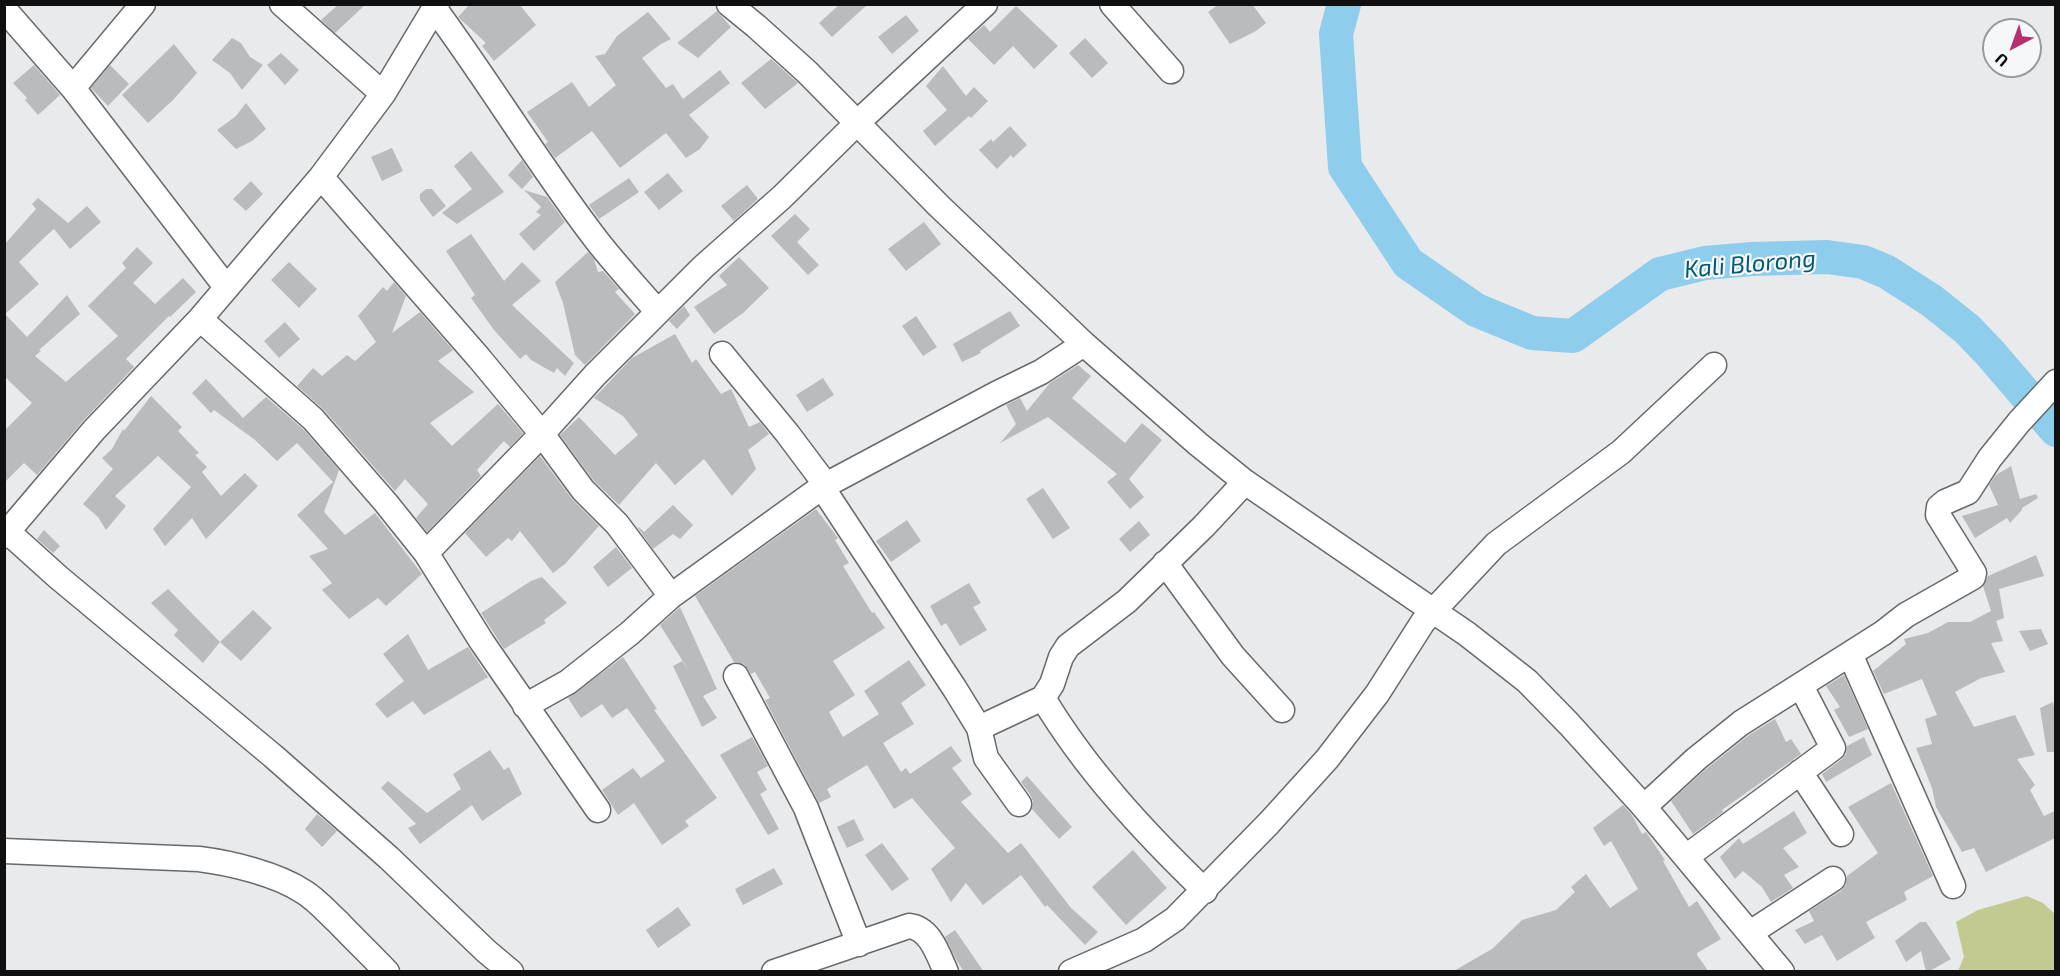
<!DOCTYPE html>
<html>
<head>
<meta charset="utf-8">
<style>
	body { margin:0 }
	#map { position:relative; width:2060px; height:976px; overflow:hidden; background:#e9eaeb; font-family:"Exo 2",sans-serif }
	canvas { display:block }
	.frame { position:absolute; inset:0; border:6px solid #101010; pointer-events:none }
	.north { position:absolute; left:1982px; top:18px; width:60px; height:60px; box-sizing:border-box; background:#f6f7f9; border:2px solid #9a9b9c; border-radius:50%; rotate:221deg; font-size:16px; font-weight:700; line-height:24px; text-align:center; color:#101010 }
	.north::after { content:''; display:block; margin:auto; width:21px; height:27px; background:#b72f6e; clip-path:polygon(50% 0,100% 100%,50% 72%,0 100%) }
</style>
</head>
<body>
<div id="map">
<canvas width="2060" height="976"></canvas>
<div class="frame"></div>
<div class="north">U</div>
</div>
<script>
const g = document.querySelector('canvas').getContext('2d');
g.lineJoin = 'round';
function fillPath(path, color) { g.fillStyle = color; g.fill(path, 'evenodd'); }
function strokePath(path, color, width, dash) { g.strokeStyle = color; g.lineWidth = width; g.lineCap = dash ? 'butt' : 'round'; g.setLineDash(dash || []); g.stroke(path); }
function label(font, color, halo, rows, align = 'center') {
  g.font = font + ' "Exo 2",sans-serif'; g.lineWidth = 4.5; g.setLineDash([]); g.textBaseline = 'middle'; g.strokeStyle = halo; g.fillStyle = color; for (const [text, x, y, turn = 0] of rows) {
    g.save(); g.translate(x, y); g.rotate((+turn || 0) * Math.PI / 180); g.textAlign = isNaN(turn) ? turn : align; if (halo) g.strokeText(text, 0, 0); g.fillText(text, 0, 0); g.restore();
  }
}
fillPath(new Path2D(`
	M2027,896L2043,903L2055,914V971H1958L1964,957L1956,922L1978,910Z`), '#c3ca91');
strokePath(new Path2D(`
	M1344,4L1336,34L1345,167L1408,263L1476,310L1532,333L1573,336L1660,274L1705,263L1752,259L1827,257L1863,262L1887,272L1932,301L1967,329L1990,353L2056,430`), '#8fcdec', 34);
fillPath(new Path2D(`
	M339,4H366L335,33L321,20Z
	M470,4H519L536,25L494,61L482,46L486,43L458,17Z
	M840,4H868L832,37L819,23Z
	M1219,4H1252L1266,23L1256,31L1230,44L1208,12Z
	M1016,6L1058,46L1034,69L1013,46L994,65L968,39L984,25L990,32Z
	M717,11L731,27L698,58L677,43Z
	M648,12L671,39L661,44L642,58L666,88L673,84L683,99L720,70L730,83L689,115L709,137L700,149L686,158L666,133L620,168L592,131L555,158L545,144L548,142L527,112L572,82L589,107L616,85L595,56L605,54L617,36Z
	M906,15L919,31L892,54L878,37Z
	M232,38L241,43L250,57L263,65L242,90L230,73L212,60Z
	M1085,38L1108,63L1092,78L1069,53Z
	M174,44L197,73L173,100L148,123L122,95Z
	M281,53L299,70L285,85L267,65Z
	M771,59L798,83L765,109L741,83Z
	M34,65L60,95L38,115L25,100L27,98L13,83Z
	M110,65L129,84L108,106L91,88Z
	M943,66L966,96L974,87L988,101L971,118L969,116L935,146L923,131L947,110L926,86Z
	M246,103L266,129L252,141L236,149L217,130L236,116Z
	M1010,126L1027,145L1013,158L1011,155L997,169L979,150L991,139L993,142Z
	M392,148L403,171L382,181L371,157Z
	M471,151L504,192L457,224L442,213L472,189L454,166Z
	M522,160L533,177L522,189L508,175Z
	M668,173L683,191L659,210L644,192Z
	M629,178L639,192L599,219L589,205Z
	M251,181L263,194L246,211L233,199Z
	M747,185L758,199L734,221L721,206Z
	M426,189H432L446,206L433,217L420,200V194Z
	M524,190L547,197L565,222L534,251L519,234L541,215L536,212L541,207Z
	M38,198L68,223L87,206L101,222L70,249L54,229L46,236L19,262L39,284L5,314L27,337L67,295L80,314L39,350L41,351L35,356L66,382L118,336L88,306L126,268L122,263L137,247L153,263L133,283L155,304L183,278L196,292L170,317L169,316L126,359L134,367L83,421L37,475L24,463L4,483V431L32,403L4,376V245L36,209L32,204Z
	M795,214L810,229L797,242L819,265L808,275L771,236Z
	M924,222L941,244L906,271L888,249Z
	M471,234L504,281L522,262L541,281L512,305L574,363L565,376L557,368L554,373L531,360L526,354L520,359L494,330L471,298L475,295L446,251Z
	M588,252L594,259L598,272L603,271L619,289L615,292L635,314L585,365L575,355L563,303L555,282Z
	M739,257L769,288L743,313L714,334L694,307L727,285L719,276Z
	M289,262L317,289L299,308L271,280Z
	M394,282L406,296L392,333L420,312L453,350L438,361L474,392L430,423L452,446L498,404L523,433L510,447L504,441L477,470L481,476L427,532L416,518L428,504L405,479L395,491L324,410L297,386L313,368L322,376L347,355L355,361L376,342L358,316L383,287L387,291Z
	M684,306L690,315L677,329L669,321Z
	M1010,311L1020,326L980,351L981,353L962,362L953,344Z
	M916,316L937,347L923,356L902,326Z
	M285,322L300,339L279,358L264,341Z
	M675,334L692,363L696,359L721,394L731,389L749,427L760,422L769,434L748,450L756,469L732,496L704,459L675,485L656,463L619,505L594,481L560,435L579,417L615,455L638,435L623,416L594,398L632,358Z
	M1078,365L1091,376L1072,398L1125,443L1142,423L1162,440L1129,479L1144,497L1130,509L1107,482L1117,474L1048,417L1000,443L1016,424L1006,405L1020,398L1027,411L1050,383Z
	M823,378L834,395L807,412L796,395Z
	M206,379L243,418L266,397L303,429L339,470L324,512L345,535L375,513L422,574L386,606L378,598L349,619L322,590L332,583L309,556L328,549L297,515L333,482L297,443L277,461L255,440L214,410L211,413L192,393Z
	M151,396L182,427L178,431L199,453L195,455L207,467L202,472L221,496L245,473L258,486L206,539L192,518L165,546L153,529L191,487L158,456L115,496L126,506L106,530L98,517L83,504L113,469L102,458L112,449L123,429L124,431Z
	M540,456L572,499L599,526L565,564L553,573L520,531L512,541L508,538L486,557L465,533Z
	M2011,466L2020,499L2036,494L2038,498L2022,508V510L2010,523L2007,518L1975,538L1962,516L1998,505L1989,485L1996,475Z
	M1043,488L1070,528L1053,539L1026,499Z
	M673,505L693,525L680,539L673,534L653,549L638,528L639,527L644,532Z
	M816,509L838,538L835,540L849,563L843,566L872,613L874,612L885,628L833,661L855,695L829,712L843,737L879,714L864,691L909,660L926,685L901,703L914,724L883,743L901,772L906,768L910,774L951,746L962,761L952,768L972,794L961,802L1008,853L1021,843L1071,908L1098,932L1085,945L1047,905L1045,907L1021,875L983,905L966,883L951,902L931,869L955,848L912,798L894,809L867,765L827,789L831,797L819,803L765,700L770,698L755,672L751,674L744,664L734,662L695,596Z
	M907,520L921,541L891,562L876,541Z
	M1139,521L1150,535L1130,552L1119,539Z
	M44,530L60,546L53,553L37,539Z
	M616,547L632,568L608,587L593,567Z
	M2036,555L2044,576L1999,589L2004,618L1996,621L2003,641L1991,643L2005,672L1981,678L1955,692L1974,727L2015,715L2035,755L2017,759L2035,785L2030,790L2044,816L2055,811V838L1986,872L1974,848L1962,852L1936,807L1932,788L1916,748L1932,744L1925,719L1937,715L1922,679L1884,694L1873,671L1906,644L1904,639L1928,633L1948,622H1970L1991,611L1983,586L1988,576Z
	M542,577L567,603L544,620L546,623L504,649L481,613L531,581Z
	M969,583L981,603L973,607L987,630L960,646L946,623L941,626L930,606Z
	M168,589L220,642L203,663L174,635L178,630L151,603Z
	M680,607L717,689L703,696L717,718L702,727L673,666L682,661L689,671L660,625Z
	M253,610L272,628L241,661L220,642Z
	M2041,629L2048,644L2030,651L2019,631Z
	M408,634L428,670L468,647L488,677L424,715L413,701L387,718L375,704L404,681L383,654Z
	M623,657L657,709L654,710L717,798L685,821L689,826L662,845L634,803L618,815L602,790L633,768L641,778L665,761L627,708L612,718L602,704L581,718L568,698Z
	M1844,675L1868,729L1849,737L1834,710L1840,707L1826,686Z
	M2053,702L2055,712V752H2047L2040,708Z
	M1775,719L1786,742L1791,739L1801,754L1722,810L1723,812L1693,834L1671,801L1705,770L1749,735Z
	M752,737L768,766L757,772L767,790L760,794L779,829L768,835L720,755Z
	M1864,737L1872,755L1826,782L1822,774L1842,759L1846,754L1847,746Z
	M490,750L504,770L509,767L522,794L482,821L472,805L420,844L408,828L416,824L381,788L388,781L427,813L461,789L453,774Z
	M1027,776L1072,827L1059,839L1032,809L1033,802L1031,796L1021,782Z
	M1891,783L1933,876L1904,892L1907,900L1866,922L1875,938L1837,961L1822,935L1805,944L1795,930L1814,921L1809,911L1841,891L1846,885L1847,876L1878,853L1848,807Z
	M1623,805L1632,815L1642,834L1646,832L1665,860L1663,861L1689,907L1697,901L1721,939L1697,953V955L1709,972H1452L1492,949L1522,920L1556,910L1575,892L1571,887L1586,874L1610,908L1638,889L1611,841L1604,846L1593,828Z
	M1794,811L1807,833L1783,848L1799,867L1784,875L1793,888L1771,902L1762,887L1743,871L1735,879L1720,857L1739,838L1743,844Z
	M317,814L337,831L322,847L305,829Z
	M854,819L864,840L847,848L837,827Z
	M882,843L909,879L892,891L865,855Z
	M1133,850L1167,888L1126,925L1092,887Z
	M774,868L783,884L743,905L735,889Z
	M678,907L691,925L658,948L646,930Z
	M1920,922H1926L1951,959L1928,972H1926L1921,951L1906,962L1895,941Z
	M955,930L984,972H964L957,961L945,937Z`), '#babbbd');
const minor = new Path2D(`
	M282,4L383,94
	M729,4L756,26L807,72L939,206L1084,344L1198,444L1245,482L1467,634L1527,681L1569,724L1644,807L1782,972
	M1112,4L1171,71
	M4,9L73,88L226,287
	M435,9C491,85 540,167 598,242C617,266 638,289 658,312
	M73,88L143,4
	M321,177L479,358L542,434L583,490L617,524L671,596
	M200,319L313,419L386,503L426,553L482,642L598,810
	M722,354L787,433L826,485
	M822,487L955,689L979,728L986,758L1019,804
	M8,532L58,577L273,756L389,858L486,951L511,972
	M4,536L94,430L200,319L321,177L383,94L437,4
	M426,553L542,434L595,375L703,267L782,197L858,122L985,4
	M1165,563L1233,656L1282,710
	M1850,654L1953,886
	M736,676L806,808L859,944
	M1043,698C1086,770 1145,833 1205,891
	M525,706L568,682L630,633L671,596L822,487L996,394L1041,372L1084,344
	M979,728L1043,698L1052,684L1061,657L1068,646L1127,601L1204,526L1245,482
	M1800,772L1841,834
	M1644,807L1696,759L1741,723L1883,633L1906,615L1973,577L1974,573L1938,515L1939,507L1945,502L1968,492L1990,458L2019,422L2056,382
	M4,851L199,859C231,863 277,874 304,892C317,900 327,912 338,922C354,939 371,955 387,972
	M1686,857L1833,748L1801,686
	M1750,933L1833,879
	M774,972L909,926C930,928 938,954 946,972
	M1071,972L1144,940L1175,919L1269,823L1327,759L1377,694L1423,622L1496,544L1621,452L1714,365`);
strokePath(minor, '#69696b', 27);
strokePath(minor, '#fff', 24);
label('italic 24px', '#045977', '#f6f7f9', [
	["Kali Blorong",1750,264,-5]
]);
</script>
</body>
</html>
